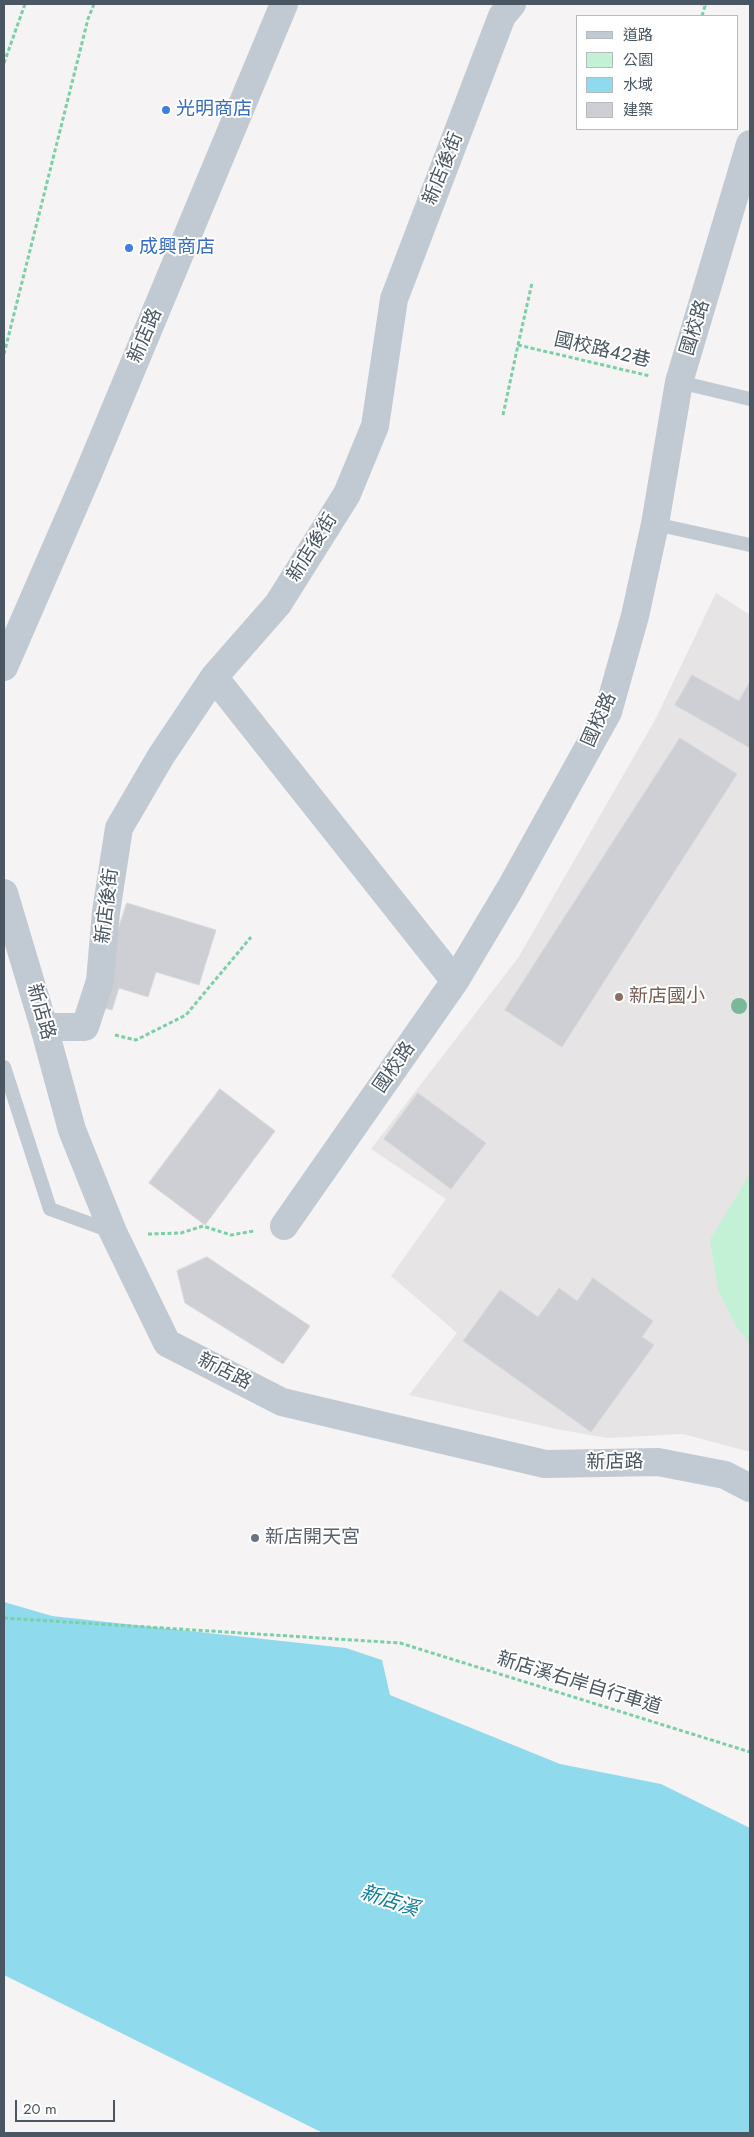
<!DOCTYPE html>
<html>
<head>
<meta charset="utf-8">
<style>
	body { margin:0 }
	#map { position:relative; width:754px; height:2137px; overflow:hidden; background:#f5f3f3; font-family:Jost,"Noto Sans TC",sans-serif }
	canvas { display:block }
	.frame { position:absolute; inset:0; border:5px solid #4a5661; pointer-events:none }
	.legend { position:absolute; left:576px; top:15px; width:162px; height:115px; box-sizing:border-box; background:#fff; border:1px solid #b7bbc0; margin:0; padding:6px 9px; list-style:none; font-size:15px; color:#4a5661 }
	.legend li { display:flex; align-items:center; gap:10px; height:25px }
	.legend b { width:25px; border:1px solid #b7bbc0 }
	.scale { position:absolute; left:15px; top:2100px; width:100px; height:22px; box-sizing:border-box; border:2px solid #4a5661; border-top:0; padding-left:6px; font-size:15px; line-height:18px; white-space:nowrap; color:#4a5661; -webkit-text-stroke:4px #fff; paint-order:stroke }
</style>
</head>
<body>
<div id="map">
<canvas width="754" height="2137"></canvas>
<div class="frame"></div>
<ul class="legend">
<li><b style="height:6px;background:#c1cad2"></b>道路</li>
<li><b style="height:14px;background:#c3f1d5"></b>公園</li>
<li><b style="height:14px;background:#90daee"></b>水域</li>
<li><b style="height:14px;background:#cdcfd5"></b>建築</li>
</ul>
<div class="scale">20 m</div>
</div>
<script>
const g = document.querySelector('canvas').getContext('2d');
g.lineJoin = 'round';
function fillPath(path, color) { g.fillStyle = color; g.fill(path, 'evenodd'); }
function strokePath(path, color, width, dash) { g.strokeStyle = color; g.lineWidth = width; g.lineCap = dash ? 'butt' : 'round'; g.setLineDash(dash || []); g.stroke(path); }
function label(font, color, halo, rows, align = 'center') {
  g.font = font + ' Jost,"Noto Sans TC",sans-serif'; g.lineWidth = 4; g.setLineDash([]); g.textBaseline = 'middle'; g.strokeStyle = halo; g.fillStyle = color; for (const [text, x, y, turn = 0] of rows) {
    g.save(); g.translate(x, y); g.rotate((+turn || 0) * Math.PI / 180); g.textAlign = isNaN(turn) ? turn : align; if (halo) g.strokeText(text, 0, 0); g.fillText(text, 0, 0); g.restore();
  }
}
fillPath(new Path2D(`
	M716,593L750,615V1452L683,1434L607,1438L556,1429L409,1395L457,1333L391,1276L446,1199L371,1149L518,958L655,720Z`), '#e6e4e5');
fillPath(new Path2D(`
	M750,1174V1343L736,1326L718,1289L710,1240Z`), '#c3f1d5');
fillPath(new Path2D(`
	M4,1602L52,1616L346,1648L382,1660L390,1695L560,1764L661,1784L750,1828V2133H323L4,1975Z`), '#90daee');
const building = new Path2D(`
	M692,675L739,701L750,681V748L675,705Z
	M680,738L737,774L562,1047L505,1010Z
	M127,903L216,930L199,985L156,972L148,997L119,988L112,1010L93,1005Z
	M220,1089L275,1131L205,1225L149,1183Z
	M418,1093L486,1143L451,1189L384,1139Z
	M207,1257L310,1326L283,1364L185,1303L177,1271Z
	M593,1278L653,1321L642,1337L654,1345L591,1432L463,1341L500,1290L538,1317L559,1288L577,1301Z`);
fillPath(building, '#cdcfd5');
strokePath(building, '#d7d9de', 1);
strokePath(new Path2D(`
	M702,16L705,6L702,4
	M4,63L25,4
	M518,345L532,283
	M4,354L88,19L94,4
	M503,415L518,345L650,376
	M115,1035L136,1040L186,1015L251,937
	M148,1234L181,1233L203,1226L231,1235L254,1231
	M4,1618L400,1643L750,1752`), '#7ad0a6', 3, [4, 2.5]);
strokePath(new Path2D(`
	M679,382L750,399
	M655,524L750,545
	M4,1067L50,1209L113,1232`), '#c1cad2', 14);
strokePath(new Path2D(`
	M4,667L88,474L284,4
	M214,677L455,981
	M4,893L44,1027L72,1130L113,1232L167,1343L282,1402L545,1464L658,1462L725,1475L750,1488
	M44,1027H85L100,981L106,912L119,828L161,756L214,677L278,604L347,494L375,426L394,299L502,16L512,4
	M284,1226L455,981L511,887L608,712L635,616L655,524L679,382L750,144`), '#c1cad2', 28);
g.fillStyle = '#7bb799';
for (const [x, y] of [
	[739,1006]
]) { g.beginPath(); g.arc(x, y, 8, 0, 2 * Math.PI); g.fill(); }
for (const [x, y, r, color] of [
	[166,110,5,"#3f7fe0"],
	[129,248,5,"#3f7fe0"],
	[619,997,5,"#8d6e63"],
	[255,1538,5,"#6b7280"]
]) { const dot = new Path2D(); dot.arc(x, y, r, 0, 2 * Math.PI); g.fillStyle = color; g.fill(dot); strokePath(dot, '#fff', 2); }
label('19px', '#366cbe', '#fff', [
	["光明商店",176,110],
	["成興商店",139,248]
], 'left');
label('19px', '#4a5661', '#fff', [
	["新店後街",444,169,-68],
	["國校路",696,328,-73],
	["新店路",146,336,-67],
	["國校路42巷",602,351,13],
	["新店後街",313,548,-58],
	["國校路",600,720,-66],
	["新店後街",108,906,-83],
	["新店路",40,1012,74],
	["國校路",395,1068,-55],
	["新店路",224,1372,27],
	["新店路",615,1463,-1],
	["新店溪右岸自行車道",579,1684,17]
]);
label('19px', '#785e54', '#fff', [
	["新店國小",629,997]
], 'left');
label('19px', '#5b616d', '#fff', [
	["新店開天宮",265,1538]
], 'left');
label('italic 20px', '#0c7c9b', '#fff', [
	["新店溪",389,1902,18]
]);
</script>
</body>
</html>
